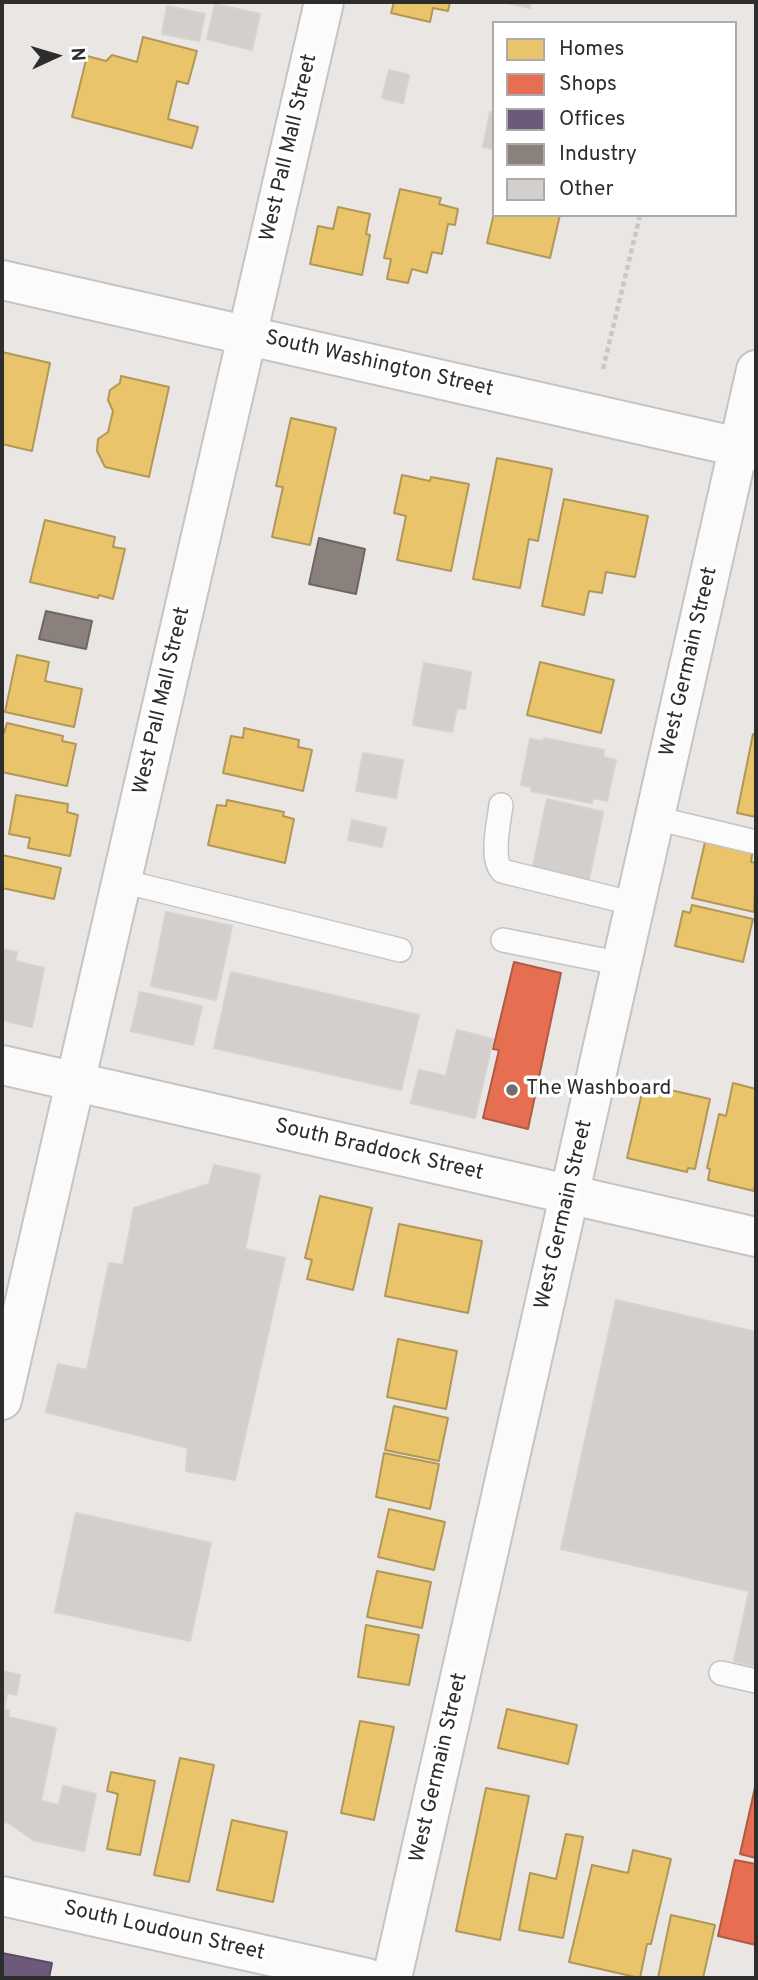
<!DOCTYPE html>
<html>
<head>
<meta charset="utf-8">
<style>
	body { margin:0 }
	#map { position:relative; width:758px; height:1980px; overflow:hidden; background:#eae6e4; font-family:Overpass,sans-serif }
	canvas { display:block }
	.frame { position:absolute; inset:0; border:4px solid #2d2d2d; pointer-events:none }
	.legend { position:absolute; left:492px; top:21px; width:245px; height:196px; box-sizing:border-box; background:#fff; border:2px solid #ababab; margin:0; padding:9px 12px; list-style:none; font-size:21px; color:#2d2d2d }
	.legend li { display:flex; align-items:center; gap:14px; height:35px }
	.legend b { width:35px; border:2px solid #ababab }
	.north { position:absolute; left:21px; top:21px; width:70px; height:70px; -webkit-text-stroke:5px #fff; paint-order:stroke; rotate:86deg; font-size:19px; font-weight:700; line-height:28px; text-align:center; color:#2d2d2d }
	.north::after { content:''; display:block; margin:auto; width:24px; height:32px; background:#2d2d2d; clip-path:polygon(50% 0,100% 100%,50% 72%,0 100%) }
</style>
</head>
<body>
<div id="map">
<canvas width="758" height="1980"></canvas>
<div class="frame"></div>
<ul class="legend">
<li><b style="height:19px;background:#e9c46a"></b>Homes</li>
<li><b style="height:19px;background:#e76f51"></b>Shops</li>
<li><b style="height:19px;background:#6d597a"></b>Offices</li>
<li><b style="height:19px;background:#8a817c"></b>Industry</li>
<li><b style="height:19px;background:#d2cfcd"></b>Other</li>
</ul>
<div class="north">N</div>
</div>
<script>
const g = document.querySelector('canvas').getContext('2d');
g.lineJoin = 'round';
function fillPath(path, color) { g.fillStyle = color; g.fill(path, 'evenodd'); }
function strokePath(path, color, width, dash) { g.strokeStyle = color; g.lineWidth = width; g.lineCap = dash ? 'butt' : 'round'; g.setLineDash(dash || []); g.stroke(path); }
function label(font, color, halo, rows, align = 'center') {
  g.font = font + ' Overpass,sans-serif'; g.lineWidth = 7; g.setLineDash([]); g.textBaseline = 'middle'; g.strokeStyle = halo; g.fillStyle = color; for (const [text, x, y, turn = 0] of rows) {
    g.save(); g.translate(x, y); g.rotate((+turn || 0) * Math.PI / 180); g.textAlign = isNaN(turn) ? turn : align; if (halo) g.strokeText(text, 0, 0); g.fillText(text, 0, 0); g.restore();
  }
}
const homes = new Path2D(`
	M394,2H450L448,11L433,8L430,22L391,13Z
	M143,37L197,51L188,84L177,81L168,119L198,127L192,148L72,117L87,56L106,61L112,55L137,62Z
	M400,189L441,198L439,204L458,209L455,225L448,224L442,254L432,252L427,273L412,269L408,283L387,279L391,259L384,258Z
	M338,207L370,214L366,234L370,235L362,275L310,264L318,226L333,229Z
	M494,213V215H560L550,258L487,243Z
	M2,352L50,363L32,451L2,444Z
	M121,376L169,387L149,477L105,467L97,451L98,439L108,432L113,411L108,400L110,390L120,383Z
	M291,418L336,428L310,545L272,537L283,487L276,486Z
	M497,458L552,469L538,541L529,539L520,588L473,579Z
	M402,475L430,481L431,477L469,484L451,571L397,560L406,516L394,513Z
	M564,499L648,516L635,577L606,572L602,593L589,591L584,615L542,606Z
	M45,520L115,537L113,547L125,549L113,599L99,595L98,598L30,582Z
	M17,655L49,662L45,681L82,689L74,727L5,712Z
	M540,662L614,680L601,733L527,715Z
	M7,723L63,736L62,741L76,744L67,786L2,772V732L4,733Z
	M244,728L299,740L298,747L312,750L303,791L223,773L231,736L243,738Z
	M753,734L756,735V817L737,813Z
	M16,795L68,804L67,812L78,815L70,856L28,848L30,838L9,834Z
	M227,800L284,812L283,816L294,819L285,863L208,845L217,805L226,806Z
	M706,838L753,848L751,862L756,863L754,912L692,898Z
	M2,855L61,868L54,899L2,888Z
	M692,905L753,919L743,962L675,946L683,911L690,913Z
	M733,1083L756,1089V1179L754,1191L708,1180L710,1169L707,1168L719,1114L726,1116Z
	M644,1084L710,1099L695,1169L688,1168L687,1172L627,1158Z
	M320,1196L372,1208L353,1290L307,1279L312,1260L305,1258Z
	M399,1224L482,1241L468,1313L385,1296Z
	M398,1339L457,1351L446,1409L387,1397Z
	M394,1406L448,1418L439,1461L385,1450Z
	M384,1453L439,1464L430,1509L376,1497Z
	M389,1509L445,1522L434,1570L378,1557Z
	M377,1571L431,1582L422,1628L367,1617Z
	M366,1625L419,1635L409,1685L358,1677Z
	M507,1709L577,1725L568,1764L498,1748Z
	M360,1721L394,1727L374,1820L341,1813Z
	M180,1758L214,1765L189,1882L154,1875Z
	M111,1772L155,1781L140,1855L107,1849L118,1794L107,1791Z
	M486,1788L529,1796L500,1940L456,1931Z
	M232,1820L287,1832L273,1902L217,1890Z
	M566,1834L583,1837L563,1938L519,1930L530,1873L556,1879Z
	M633,1850L671,1859L651,1944H647L640,1978L569,1962L592,1865L628,1873Z
	M671,1915L715,1925L703,1978H658Z`);
fillPath(homes, '#e9c46a');
strokePath(homes, '#b19758', 2);
const shops = new Path2D(`
	M514,962L561,973L528,1129L483,1118L499,1050L493,1049Z
	M756,1783V1858L740,1854Z
	M735,1860L756,1864V1945L718,1936Z`);
fillPath(shops, '#e76f51');
strokePath(shops, '#af5b46', 2);
const offices = new Path2D(`
	M2,1953L52,1963L49,1978H2Z`);
fillPath(offices, '#6d597a');
strokePath(offices, '#5a4c63', 2);
const industry = new Path2D(`
	M319,538L365,549L356,594L309,584Z
	M46,611L92,621L86,649L39,639Z`);
fillPath(industry, '#8a817c');
strokePath(industry, '#6e6864', 2);
const building = new Path2D(`
	M503,2H531L530,8Z
	M215,4L260,14L252,50L207,39Z
	M167,6L205,14L199,41L162,34Z
	M389,70L409,75L403,103L382,98Z
	M490,112L494,113V149L483,147Z
	M424,663L471,672L465,709L457,708L452,732L413,725Z
	M544,738L604,750L603,757L616,760L607,801L593,798L592,803L531,791L532,787L521,785L530,739L543,741Z
	M363,753L403,760L396,798L356,791Z
	M547,799L603,812L588,884L532,871Z
	M352,820L386,828L382,847L348,840Z
	M166,912L232,926L216,1000L151,986Z
	M2,949L17,952L15,961L44,968L32,1027L2,1020Z
	M231,972L419,1015L401,1090L214,1048Z
	M140,992L202,1006L193,1045L131,1031Z
	M457,1030L493,1039L475,1118L411,1103L419,1070L446,1076Z
	M214,1165L260,1175L245,1249L285,1258L235,1480L186,1471L188,1448L46,1412L58,1364L87,1370L109,1263L123,1265L134,1208L209,1184Z
	M616,1300L756,1332V1666L734,1661L749,1591L561,1549Z
	M76,1513L211,1543L190,1641L55,1612Z
	M2,1671L20,1675L16,1695L7,1693L4,1709L9,1710L8,1717L56,1728L41,1801L59,1805L63,1786L96,1794L84,1851L33,1840L9,1823L2,1822Z`);
fillPath(building, '#d2cfcd');
strokePath(building, '#d5d2d0', 2);
const service = new Path2D(`
	M501,805C499,822 490,858 502,871L635,904
	M655,818L756,842
	M122,881L400,950
	M503,940L622,964
	M721,1673L756,1681`);
const minor = new Path2D(`
	M2,1400L324,2
	M2,1896L367,1978
	M392,1978L756,370`);
const tertiary = new Path2D(`
	M2,280L756,451`);
const secondary = new Path2D(`
	M2,1065L756,1237`);
strokePath(service, '#c5c4c4', 26);
strokePath(minor, '#c5c4c4', 42);
strokePath(tertiary, '#c5c4c4', 42);
strokePath(secondary, '#c5c4c4', 42);
strokePath(new Path2D(`
	M603,369L640,215`), '#c7c7c7', 4.5, [5, 3.5]);
strokePath(service, '#fcfbfb', 23);
strokePath(minor, '#fcfbfb', 38);
strokePath(tertiary, '#fcfbfb', 38);
strokePath(secondary, '#fcfbfb', 38);
for (const [x, y, r, color] of [
	[512,1090,7,"#6f6e6d"]
]) { const dot = new Path2D(); dot.arc(x, y, r, 0, 2 * Math.PI); g.fillStyle = color; g.fill(dot); strokePath(dot, '#fff', 2.5); }
label('21px', '#2d2d2d', '#fff', [
	["West Pall Mall Street",290,148,-77],
	["South Washington Street",379,365,13],
	["West Germain Street",690,662,-77],
	["West Pall Mall Street",163,701,-77],
	["South Braddock Street",379,1151,13],
	["West Germain Street",565,1215,-77],
	["West Germain Street",440,1768,-77],
	["South Loudoun Street",164,1932,13]
]);
label('21px', '#2d2d2d', '#fff', [
	["The Washboard",526,1090]
], 'left');
</script>
</body>
</html>
